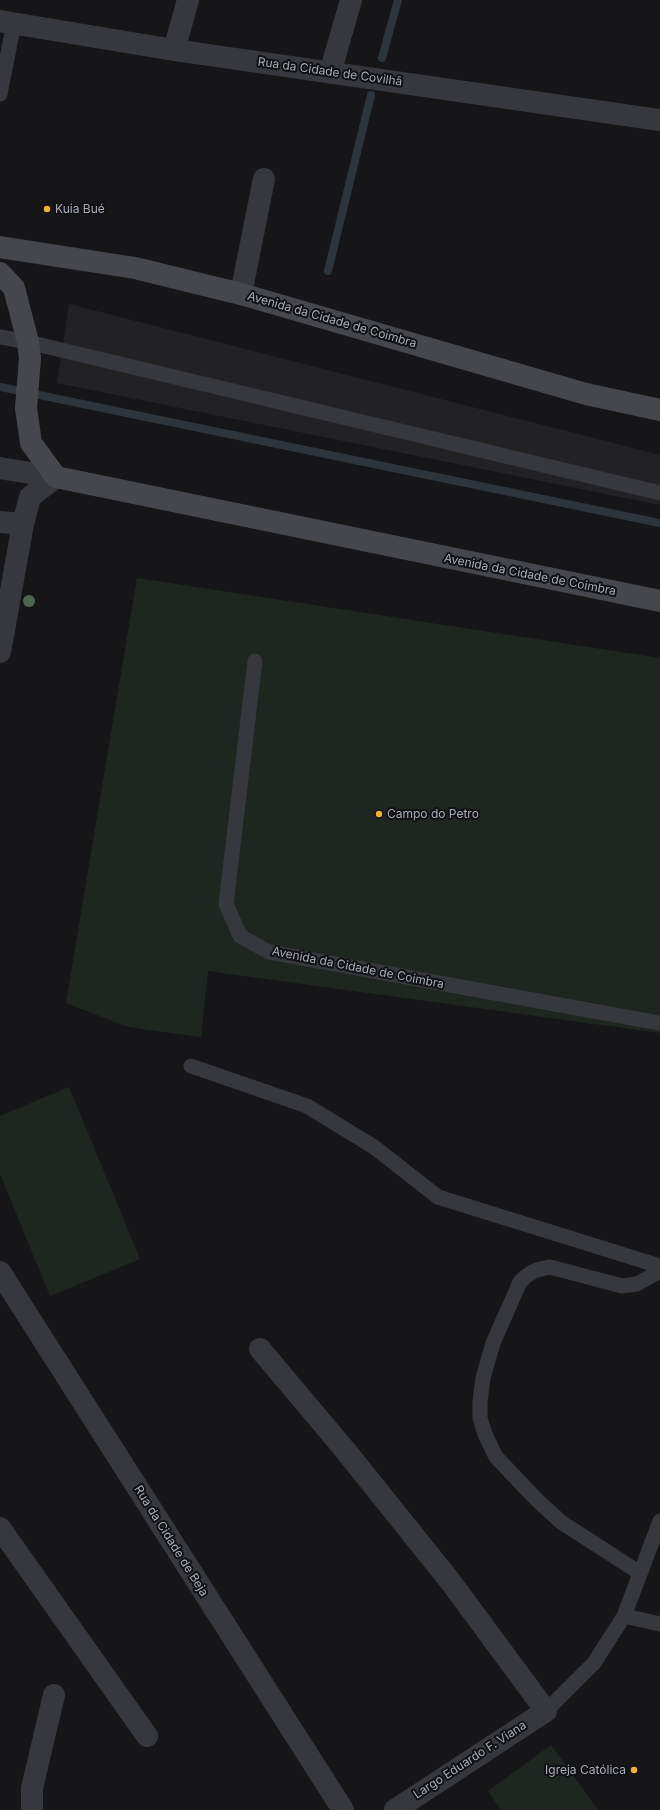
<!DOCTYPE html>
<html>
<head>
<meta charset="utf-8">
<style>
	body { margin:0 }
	canvas { display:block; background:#161618 }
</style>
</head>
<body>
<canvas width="660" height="1810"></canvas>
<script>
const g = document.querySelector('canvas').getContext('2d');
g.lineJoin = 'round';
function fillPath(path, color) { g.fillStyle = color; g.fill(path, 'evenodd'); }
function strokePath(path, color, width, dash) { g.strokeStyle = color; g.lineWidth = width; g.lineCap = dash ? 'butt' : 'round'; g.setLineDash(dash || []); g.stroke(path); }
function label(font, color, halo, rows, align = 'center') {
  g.font = font + ' Inter,sans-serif'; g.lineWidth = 4; g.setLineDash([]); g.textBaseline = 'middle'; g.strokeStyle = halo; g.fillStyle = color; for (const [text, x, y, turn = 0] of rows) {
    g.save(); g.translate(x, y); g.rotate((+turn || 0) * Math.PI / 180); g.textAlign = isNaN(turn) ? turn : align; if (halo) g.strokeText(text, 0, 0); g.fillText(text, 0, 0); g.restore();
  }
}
fillPath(new Path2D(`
	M69,304L660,455V505L57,383Z`), '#222225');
fillPath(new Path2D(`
	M137,578L660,658V1033L208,971L201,1037L128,1027L66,1003Z
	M69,1087L140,1259L50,1296L0,1174V1116Z
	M551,1745L598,1810H501L488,1791Z`), '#1e261f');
strokePath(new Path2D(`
	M382,58L398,0
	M328,271L371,95
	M0,387L660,523`), '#2c353c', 8);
strokePath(new Path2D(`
	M0,94L14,23
	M0,337L28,342L660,493
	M255,661L226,904L240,936L269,952L660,1023
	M191,1066L307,1106L374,1147L438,1197L660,1266
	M640,1573L561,1522L536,1499L496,1457L485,1434L480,1418V1402L483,1378L493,1343L520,1282C529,1272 537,1269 550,1267L622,1286L637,1284L660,1271
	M624,1616L660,1624
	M546,1711L594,1663L624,1616L660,1521`), '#37383d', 15);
strokePath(new Path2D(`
	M0,21L174,50L660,120
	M174,50L188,0
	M330,73L351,0
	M241,294L264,179
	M0,468L56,477
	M0,522L23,524
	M0,652L23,524L30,497L56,477
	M0,1272L343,1810
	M260,1349L345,1450L450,1581L546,1711L395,1810
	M0,1528L147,1736
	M32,1810V1788L54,1695`), '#37383d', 22);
strokePath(new Path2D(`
	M0,247L135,268L241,294L586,394L660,410
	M0,273L14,288L28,342L30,358L26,408L31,443L56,477L660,601`), '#45474d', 22);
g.fillStyle = '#506452';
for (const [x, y] of [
	[29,601]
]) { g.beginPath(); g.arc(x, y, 6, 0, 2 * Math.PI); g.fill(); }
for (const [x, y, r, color] of [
	[47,209,4,"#f2b134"],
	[379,814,4,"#f2b134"],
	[634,1770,4,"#f2b134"]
]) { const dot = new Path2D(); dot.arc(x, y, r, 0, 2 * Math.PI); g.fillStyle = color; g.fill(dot); strokePath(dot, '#111113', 1.5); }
label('12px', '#a8adb8', '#111113', [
	["Rua da Cidade de Covilhã",330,72,8],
	["Avenida da Cidade de Coimbra",332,320,16],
	["Avenida da Cidade de Coimbra",530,575,11],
	["Avenida da Cidade de Coimbra",358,968,11],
	["Rua da Cidade de Beja",171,1541,58],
	["Largo Eduardo F. Viana",470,1760,-33]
]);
label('12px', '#a8adb8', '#111113', [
	["Kuia Bué",55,209],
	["Campo do Petro",387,814],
	["Igreja Católica",626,1770,"right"]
], 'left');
</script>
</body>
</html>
